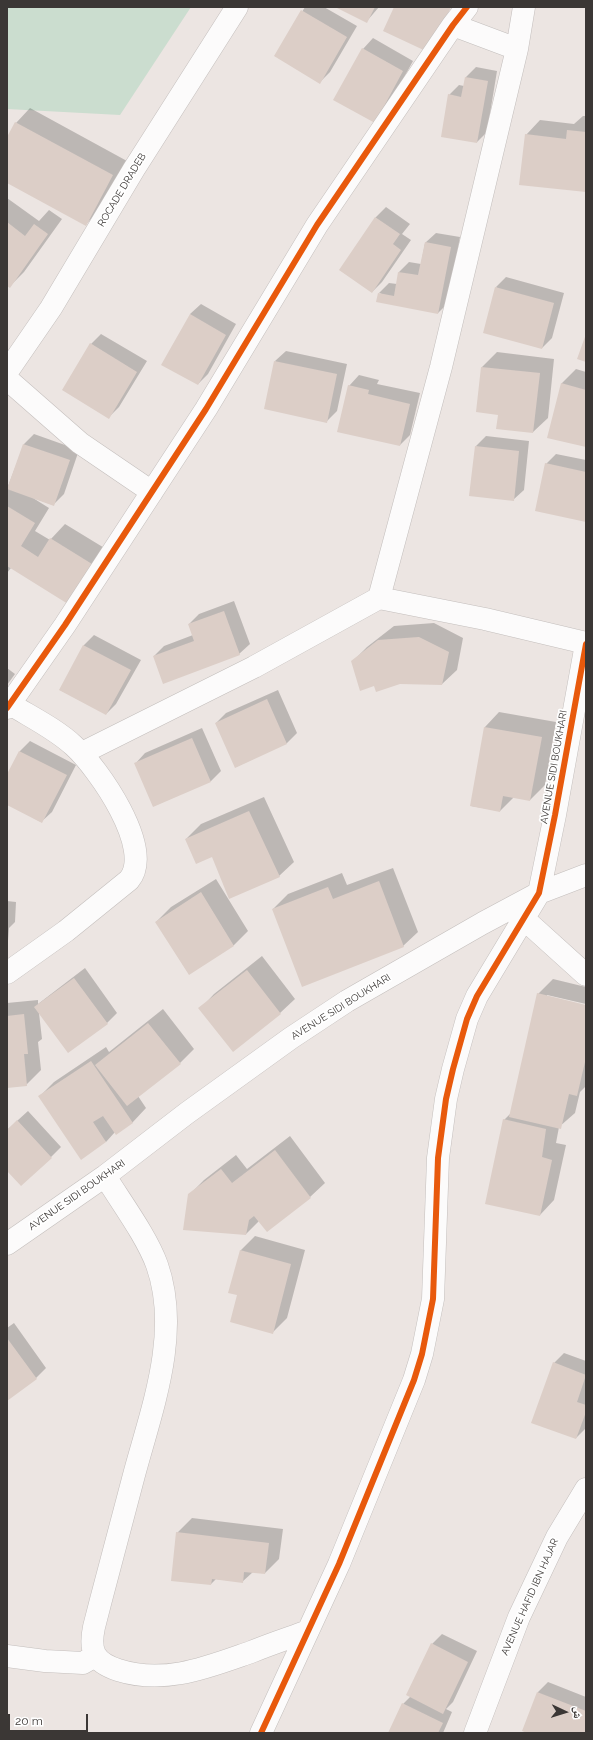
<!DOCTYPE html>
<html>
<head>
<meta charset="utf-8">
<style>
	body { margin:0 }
	#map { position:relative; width:593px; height:1740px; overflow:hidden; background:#ece5e2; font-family:Raleway,"Noto Naskh Arabic",sans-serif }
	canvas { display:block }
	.frame { position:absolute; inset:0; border:8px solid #3b3735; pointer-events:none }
	.north { position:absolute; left:545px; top:1692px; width:40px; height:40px; -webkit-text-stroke:3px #fff; paint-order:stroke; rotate:94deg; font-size:11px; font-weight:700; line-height:16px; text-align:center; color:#3b3735 }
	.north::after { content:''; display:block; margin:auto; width:14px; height:18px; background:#3b3735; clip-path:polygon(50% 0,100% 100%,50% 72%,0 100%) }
	.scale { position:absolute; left:8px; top:1714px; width:80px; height:18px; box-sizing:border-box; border:2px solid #3b3735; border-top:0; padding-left:5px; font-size:12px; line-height:14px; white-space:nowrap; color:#3b3735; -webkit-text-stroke:3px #fff; paint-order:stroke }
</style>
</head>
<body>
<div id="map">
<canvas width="593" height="1740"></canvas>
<div class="frame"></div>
<div class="north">ش</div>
<div class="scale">20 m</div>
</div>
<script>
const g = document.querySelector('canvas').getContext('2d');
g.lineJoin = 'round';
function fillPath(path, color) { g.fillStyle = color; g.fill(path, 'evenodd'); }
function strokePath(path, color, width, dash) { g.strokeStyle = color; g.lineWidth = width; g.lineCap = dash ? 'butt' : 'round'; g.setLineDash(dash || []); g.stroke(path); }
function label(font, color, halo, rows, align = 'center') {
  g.font = font + ' Raleway,sans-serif'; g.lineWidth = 3.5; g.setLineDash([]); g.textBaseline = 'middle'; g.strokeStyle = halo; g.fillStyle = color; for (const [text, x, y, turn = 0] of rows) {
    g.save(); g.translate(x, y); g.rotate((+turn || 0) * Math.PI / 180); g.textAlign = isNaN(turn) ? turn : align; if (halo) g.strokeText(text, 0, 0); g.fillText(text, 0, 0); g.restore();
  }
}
fillPath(new Path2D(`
	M7,7H191L120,115L7,109Z`), '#cbddcf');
fillPath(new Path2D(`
	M305,7H324L357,26L330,72L320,82L275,56Z
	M337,7H379L367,21Z
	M373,38L413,61L385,112L375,122L363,49Z
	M476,67L497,71L487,132L477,142L449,95L459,85L464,86L466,77Z
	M30,108L127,161L100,210L86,224L7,182V139L16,123Z
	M583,116H586V191L526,135L540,120L574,124Z
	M7,198L39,221L49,210L62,219L24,272L10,286L7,284Z
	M386,207L410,224L402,234L411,240L382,282L372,292L340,270L376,217Z
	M436,233L460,237L448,303L438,313L379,293L389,283L397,284L399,272L409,262L421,264L425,243Z
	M506,277L564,293L552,338L542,348L496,287Z
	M201,304L236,324L208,374L198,384L190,314Z
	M101,334L147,361L119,407L109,417L91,344Z
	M286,351L347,364L337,411L327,421L275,361Z
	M497,352L554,359L548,418L533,432L499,414L477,411L482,367Z
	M576,369L586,372V446L561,384Z
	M359,375L379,380L377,384L420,393L410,435L400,445L349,386Z
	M34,434L79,450L64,494L53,505L33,498L49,508L35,531L50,540L65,524L106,549L83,588L11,568L7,573V489L24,444Z
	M486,436L529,441L524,490L513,500L476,446Z
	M556,454L586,460V521L546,464Z
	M234,601L250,644L239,654L154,656L164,646L193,635L189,624L199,614Z
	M434,623L463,638L457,670L442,684L400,683L374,684L352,662L367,647L394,626Z
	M94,635L141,660L116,704L106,714L60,690L84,645Z
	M7,668L15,674L7,685Z
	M278,690L297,733L287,743L236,767L216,723L226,713Z
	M499,712L556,722L545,785L530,800L514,797L500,811L471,806L485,727Z
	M202,728L221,771L211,781L154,806L135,764L145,753Z
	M30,741L76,765L52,812L41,822L7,804V777L20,751Z
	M264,797L294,862L279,876L212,856L186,839L201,824Z
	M393,868L418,932L403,946L273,909L288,894L342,873L347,885Z
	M216,879L248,931L234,945L189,974L156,922L171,907Z
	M7,901L16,902L15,922L9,928L7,954Z
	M262,956L295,999L280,1013L233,1051L200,1009L214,994Z
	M85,968L117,1013L107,1023L39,1013L42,1039L38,1042L41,1070L26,1085L7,1087V1003L38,1000V1004Z
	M553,979L586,987V1004L547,995V997L586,1006V1086L580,1092L575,1113L559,1127L556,1143L566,1145L554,1200L540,1215L504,1120L511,1113L538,994Z
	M163,1009L194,1049L180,1063L138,1096L146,1108L132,1123L115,1132L106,1142L40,1096L54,1082L106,1047L109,1052Z
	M28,1111L61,1147L51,1157L7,1169V1130Z
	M290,1136L325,1183L310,1197L259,1221L246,1234L189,1195L204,1180L236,1155L247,1169Z
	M255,1236L305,1250L287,1318L272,1333L238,1295L240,1251Z
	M14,1323L46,1368L36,1378L7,1399V1328Z
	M564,1353L586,1361V1428L576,1438L554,1363Z
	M192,1518L283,1529L279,1559L265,1573L253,1572L242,1582L216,1579L211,1584L177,1533Z
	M442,1634L477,1651L453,1702L446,1709L452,1712L443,1733H389L403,1704L410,1697L432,1644Z
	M548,1682L586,1697V1733H530L538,1692Z`), '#0003');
fillPath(new Path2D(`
	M335,7H375L367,23Z
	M394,7H451L430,53L383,31Z
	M301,10L347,37L320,84L274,56Z
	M362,48L403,71L375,123L333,100Z
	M465,77L488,81L477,143L441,137L448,94L461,97Z
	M15,122L113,175L86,226L7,183V137Z
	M567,130L586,132V192L519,185L525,134L566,139Z
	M375,217L400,234L393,244L401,250L372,293L339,270Z
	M7,222L25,236L34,224L48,234L10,288L7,286Z
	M425,242L451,247L438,314L376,302L378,293L394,296L398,272L418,275Z
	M495,287L554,303L542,349L483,333Z
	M190,314L226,335L198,385L161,365Z
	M586,334V362L577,359Z
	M90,343L137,372L109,419L62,390Z
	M274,361L337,374L327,423L264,409Z
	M481,367L540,373L533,433L496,429L498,415L476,412Z
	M561,383L586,390V447L547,438Z
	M348,385L369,390L368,394L410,404L400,446L337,432Z
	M23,444L70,460L54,506L7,489Z
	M475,446L519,451L514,501L469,496Z
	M545,463L586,472V522L535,511Z
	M7,506L35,523L21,546L38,557L50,538L92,564L68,604L7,566Z
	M224,611L240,655L163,684L153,656L194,641L188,624Z
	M419,637L449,652L442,685L400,684L376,692L374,686L360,691L351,661L378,640Z
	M83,645L131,670L106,715L59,690Z
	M267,699L287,744L235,768L215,723Z
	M484,727L542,737L530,801L503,796L500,812L470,806Z
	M192,738L211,782L153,807L134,763Z
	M19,751L67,775L42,823L7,805V774Z
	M249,811L280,877L229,899L212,857L196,864L185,839Z
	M379,881L404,947L302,987L272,909L328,887L333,899Z
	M201,892L234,946L189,975L155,922Z
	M247,970L281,1014L233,1052L198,1008Z
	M74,978L108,1024L68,1053L34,1007Z
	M537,993L586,1005V1063L585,1062L577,1096L569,1094L561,1129L509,1117Z
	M24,1014L28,1054H24L27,1086L7,1088V1016Z
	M148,1023L181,1064L127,1106L95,1065Z
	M91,1061L133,1123L116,1135L103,1116L93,1122L106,1142L81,1160L38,1096Z
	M503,1119L546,1129L542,1157L552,1160L540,1216L485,1204Z
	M17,1120L52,1158L21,1186L7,1171V1130Z
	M275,1150L311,1198L267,1232L254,1216L249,1220L246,1235L183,1230L188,1194L221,1169L232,1183Z
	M240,1250L291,1264L273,1334L230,1322L237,1295L228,1293Z
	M7,1338L37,1379L7,1401Z
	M553,1362L586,1375L577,1402L586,1405V1412L576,1439L531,1423Z
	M176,1532L269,1543L265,1574L244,1572L243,1583L212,1579L211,1585L171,1581Z
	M431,1643L468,1662L443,1714L406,1695Z
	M537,1692L586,1711V1733H527L522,1731Z
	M402,1703L443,1723L438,1733H388Z`), '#dccec7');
const minor = new Path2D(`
	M453,25L517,49
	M7,372L51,308L134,169L237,7
	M7,379L80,443L152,492
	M379,598L441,367L517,49L524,7
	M7,708L65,625L206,409L317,225L453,25L467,7
	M82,753L254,667L379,598L485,619L586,643
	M524,919L586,975
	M7,973L66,931L129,880C155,849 98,768 74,746C56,729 31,717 10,704
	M105,1176C121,1202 147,1237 157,1265C181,1333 152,1408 134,1475C121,1525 107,1576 94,1627C89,1651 94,1662 118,1670C165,1685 208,1667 251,1652C270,1644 289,1638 308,1631
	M7,1244L105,1176L187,1113L291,1038L347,1001L483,923L539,893L586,875
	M7,1656L45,1661L83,1663L95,1656
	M261,1733L339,1564L414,1380L422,1354L433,1299L438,1158L446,1099L453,1069L467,1019L477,996L539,893L555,815L586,644
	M475,1733L519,1617L557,1537L586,1489`);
strokePath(minor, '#c3bebc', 23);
strokePath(minor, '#fcfbfb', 22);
strokePath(new Path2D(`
	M7,708L65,625L206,409L317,225L453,25L467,7
	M261,1733L339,1564L414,1380L422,1354L433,1299L438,1158L446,1099L453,1069L467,1019L477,996L539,893L555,815L586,644`), '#e8590c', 6);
label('10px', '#3b3735', '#fff', [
	["ROCADE DRADEB",122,190,-59],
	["AVENUE SIDI BOUKHARI",554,767,-80],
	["AVENUE SIDI BOUKHARI",341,1007,-32],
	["AVENUE SIDI BOUKHARI",77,1195,-35],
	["AVENUE HAFID IBN HAJAR",530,1597,-66]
]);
</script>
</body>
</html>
